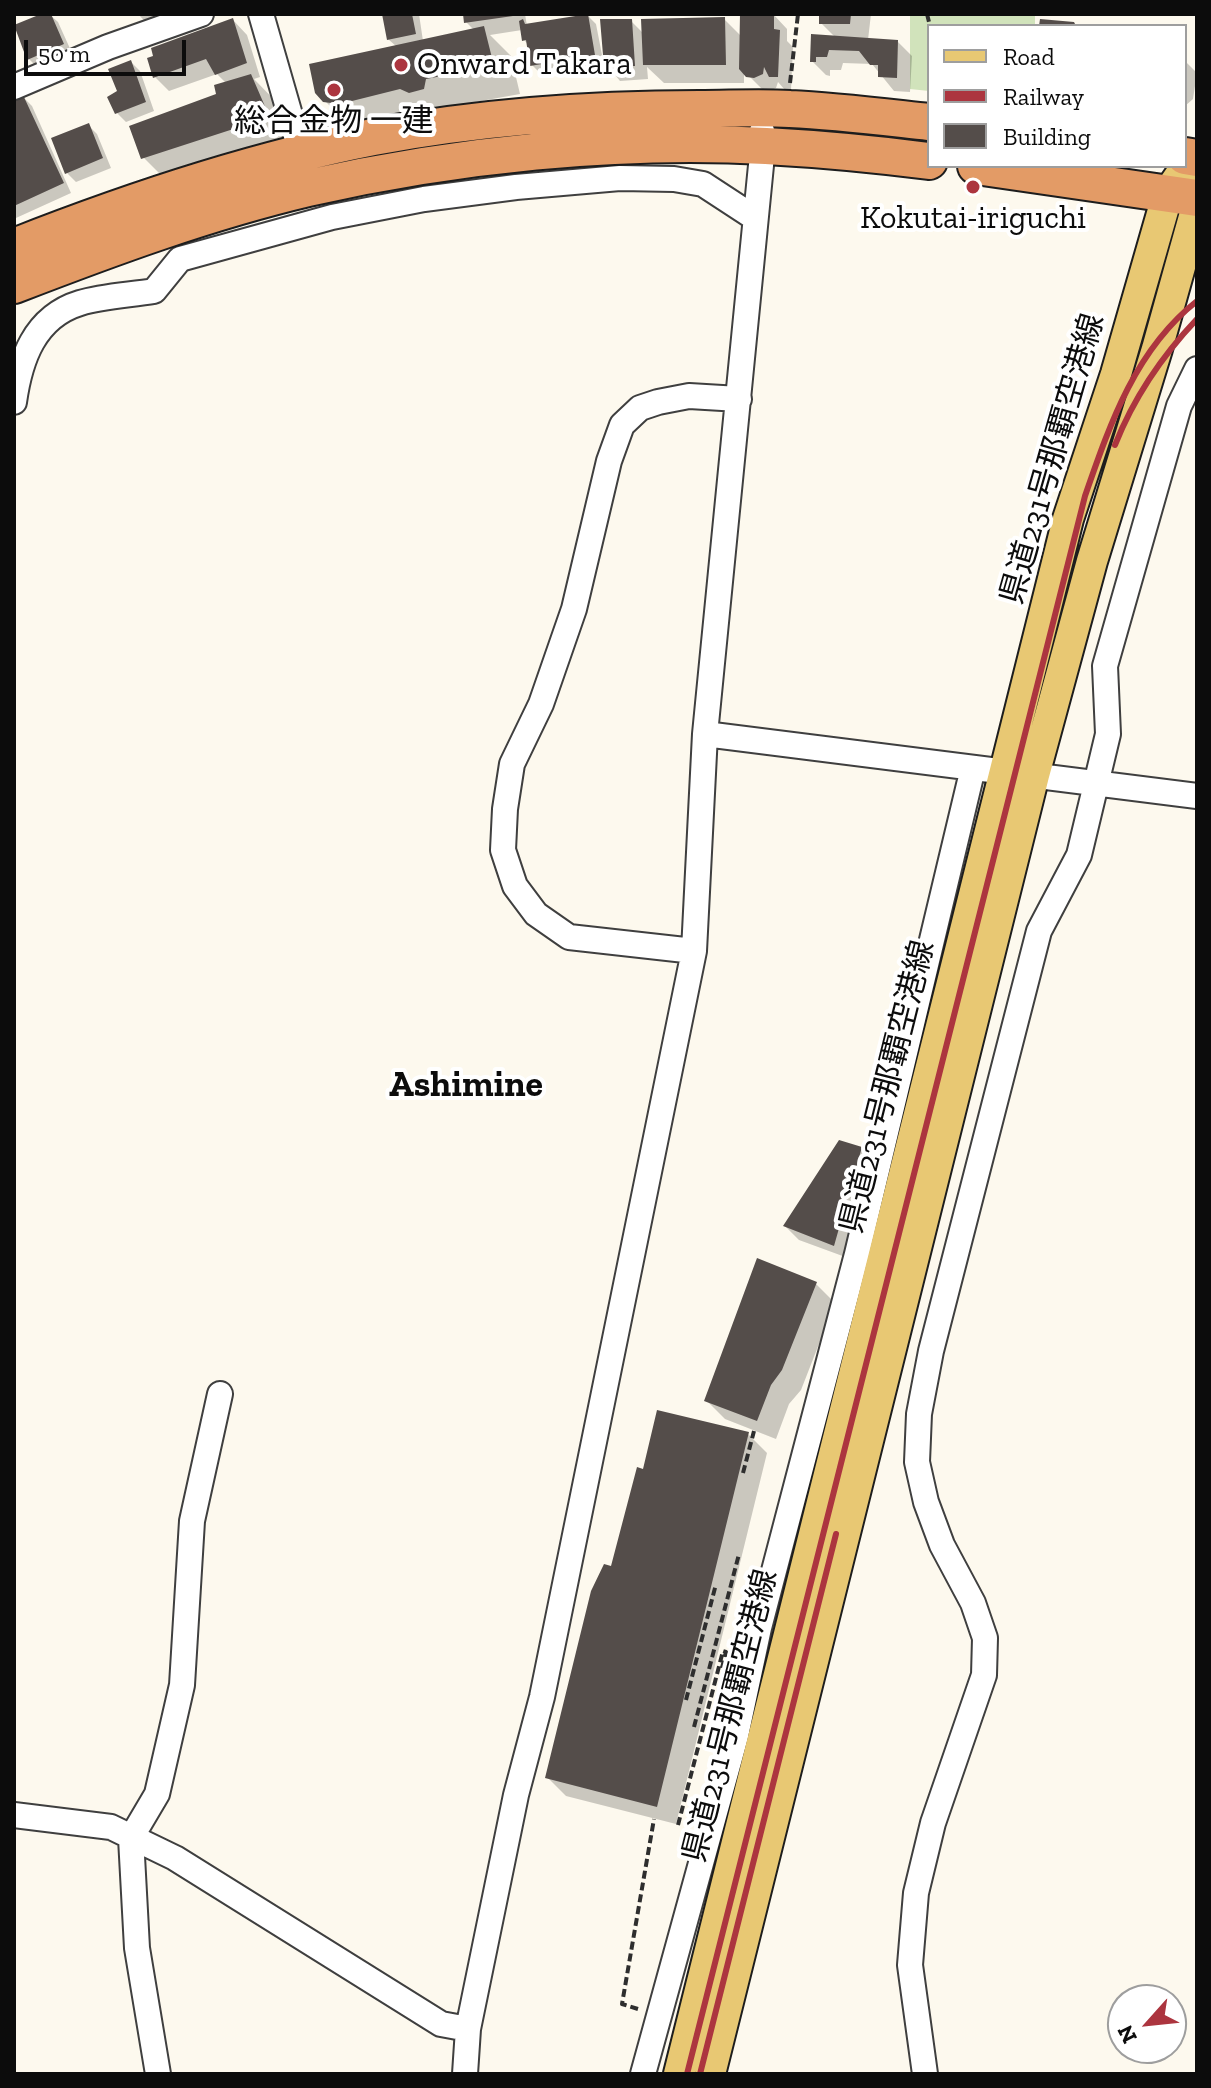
<!DOCTYPE html>
<html>
<head>
<meta charset="utf-8">
<style>
	body { margin:0 }
	#map { position:relative; width:1211px; height:2088px; overflow:hidden; background:#fdf9ee; font-family:"Zilla Slab",serif }
	canvas { display:block }
	.frame { position:absolute; inset:0; border:16px solid #0c0c0c; pointer-events:none }
	.legend { position:absolute; left:927px; top:24px; width:260px; height:144px; box-sizing:border-box; background:#fff; border:2px solid #9e9e9e; margin:0; padding:10px 14px; list-style:none; font-size:24px; color:#0c0c0c }
	.legend li { display:flex; align-items:center; gap:16px; height:40px }
	.legend b { width:40px; border:2px solid #9e9e9e }
	.north { position:absolute; left:1107px; top:1984px; width:80px; height:80px; box-sizing:border-box; background:#fff; border:2px solid #9e9e9e; border-radius:50%; rotate:243deg; font-size:22px; font-weight:700; line-height:32px; text-align:center; color:#0c0c0c }
	.north::after { content:''; display:block; margin:auto; width:28px; height:36px; background:#ac353f; clip-path:polygon(50% 0,100% 100%,50% 72%,0 100%) }
	.scale { position:absolute; left:24px; top:40px; width:162px; height:36px; box-sizing:border-box; border:4px solid #0c0c0c; border-top:0; padding-left:10px; font-size:24px; line-height:28px; white-space:nowrap; color:#0c0c0c; -webkit-text-stroke:6px #fff; paint-order:stroke }
</style>
</head>
<body>
<div id="map">
<canvas width="1211" height="2088"></canvas>
<div class="frame"></div>
<ul class="legend">
<li><b style="height:10px;background:#e8c873"></b>Road</li>
<li><b style="height:10px;background:#ac353f"></b>Railway</li>
<li><b style="height:22px;background:#544d4a"></b>Building</li>
</ul>
<div class="north">N</div>
<div class="scale">50 m</div>
</div>
<script>
const g = document.querySelector('canvas').getContext('2d');
g.lineJoin = 'round';
function fillPath(path, color) { g.fillStyle = color; g.fill(path, 'evenodd'); }
function strokePath(path, color, width, dash) { g.strokeStyle = color; g.lineWidth = width; g.lineCap = dash ? 'butt' : 'round'; g.setLineDash(dash || []); g.stroke(path); }
function label(font, color, halo, rows, align = 'center') {
  g.font = font + ' "Zilla Slab","Noto Sans JP",serif'; g.lineWidth = 8; g.setLineDash([]); g.textBaseline = 'middle'; g.strokeStyle = halo; g.fillStyle = color; for (const [text, x, y, turn = 0] of rows) {
    g.save(); g.translate(x, y); g.rotate((+turn || 0) * Math.PI / 180); g.textAlign = isNaN(turn) ? turn : align; if (halo) g.strokeText(text, 0, 0); g.fillText(text, 0, 0); g.restore();
  }
}
fillPath(new Path2D(`
	M910,14H1035V26H929V91L910,89Z`), '#d1e3bb');
fillPath(new Path2D(`
	M49,14L58,22L72,53L38,68L29,59L15,27Z
	M138,14H216L158,35Z
	M384,14H419L423,41L474,30L466,22L465,14H525L527,26L587,15L596,24L602,55H605L631,21L644,34L724,19L741,36L742,14H773L787,29V41L793,47L791,90H785L778,82L776,88L769,91L763,90L744,71V83H664L647,67L648,79L620,81L606,64L541,74L532,65L529,45L524,40L522,30L490,35L511,56L520,94L453,106L451,117L353,129L325,101L397,47L388,39Z
	M821,14H871L868,40L898,42L912,56L910,92L894,91L872,64L843,63L841,70H830V76L826,75L812,61L835,37L821,23Z
	M233,20L247,35L260,77L254,79L289,115L304,150L182,196L143,157L219,95L226,83L217,74L169,91L155,77Z
	M1185,61L1197,73L1193,99L1185,106Z
	M131,62L140,71L154,111L126,122L117,113L119,92Z
	M23,97L32,106L71,193L16,218L14,101Z
	M88,125L97,134L111,168L76,182L67,173Z
	M861,1148L876,1163L848,1258L799,1240L785,1226Z
	M758,1261L816,1284L835,1303L801,1390L789,1404L776,1439L725,1419L706,1400Z
	M748,1434L767,1453L676,1824L566,1796L547,1777L644,1472Z`), '#0003');
fillPath(new Path2D(`
	M41,14H51L64,44L27,60L14,25Z
	M382,14H412L416,34L387,40Z
	M463,14H513V16L464,23Z
	M588,14L595,55L530,66L526,40L522,41L519,21L523,19L525,24Z
	M740,14H774V29L780,30L778,77H769L764,67L763,74L754,78L746,77L739,69Z
	M819,14H851L850,24H819Z
	M725,17L726,65H643L641,19Z
	M233,18L247,63L215,75L206,59L153,78L147,58L153,56L151,48Z
	M600,19H632L635,66L604,67Z
	M1040,19L1074,22L1076,26H1039Z
	M484,26L494,66L426,79L424,89L409,93L400,89L340,104L323,102L315,93L309,64Z
	M811,34L898,40L897,78L878,77V65H870L859,51L829,50L827,57H816V62H810Z
	M131,60L146,102L115,114L107,97L117,91L108,69Z
	M251,74L267,111L258,121L141,159L129,126L216,94L214,85Z
	M23,95L64,183L14,206V99Z
	M89,123L103,158L65,174L51,138Z
	M839,1140L862,1147L834,1246L783,1226Z
	M757,1258L817,1282L782,1370L771,1385L757,1421L704,1401Z
	M657,1410L749,1432L657,1807L545,1778L591,1591L604,1564L611,1566L637,1467L643,1469Z`), '#544d4a');
const minor = new Path2D(`
	M261,14L301,153
	M14,87L108,47L201,14
	M14,402C20,360 34,317 80,303C103,296 130,295 154,291L180,259L332,217L424,199L516,187L620,178L674,179L703,184L755,218
	M705,734L1197,796
	M694,951L569,937L536,914L515,886L503,850L505,809L512,764L541,704L574,609L609,461L622,425L640,408L658,402L689,396L739,399
	M14,1815L111,1827L175,1858L441,2024L468,2029
	M158,2074L137,1948L131,1838L157,1794L182,1685L192,1521L220,1394
	M465,2074L468,2029L516,1795L542,1697L694,951L705,734L763,145L762,131
	M643,2074L736,1736L759,1628L857,1254L973,768
	M925,2074L910,1965L916,1893L933,1823L984,1675L985,1638L973,1603L942,1545L926,1502L917,1462L919,1414L931,1351L1039,931L1079,855L1108,734L1105,666L1179,406L1197,369`);
const major = new Path2D(`
	M679,2074L1068,519L1116,374L1168,193L1192,158
	M710,2074L1034,775L1092,561L1157,349L1197,206`);
const highway = new Path2D(`
	M1185,156L1197,158
	M976,166L1197,198
	M14,247C131,201 250,161 373,137C481,117 590,109 699,109C729,109 760,107 790,109C836,111 883,117 929,122
	M14,285C110,248 207,212 308,188C454,155 615,138 766,146C820,149 875,154 929,161`);
strokePath(minor, '#3f3f3f', 28);
strokePath(major, '#1d1d1d', 34);
strokePath(highway, '#1d1d1d', 40);
strokePath(new Path2D(`
	M927,14L930,26
	M790,83L798,14
	M743,1473L754,1431
	M686,1700L716,1584
	M694,1727L739,1554
	M678,1825L723,1651L726,1652L722,1668
	M638,2009L622,2004L654,1819`), '#2e2e2e', 4, [8, 4]);
strokePath(minor, '#fff', 24);
strokePath(major, '#e8c873', 30);
strokePath(highway, '#e39b66', 36);
strokePath(new Path2D(`
	M1115,445C1134,397 1162,356 1197,319
	M687,2074L1085,496C1110,424 1135,350 1197,301
	M700,2074L836,1534`), '#ac353f', 6);
for (const [x, y, r, color] of [
	[401,65,8,"#ac353f"],
	[334,90,8,"#ac353f"],
	[973,187,8,"#ac353f"]
]) { const dot = new Path2D(); dot.arc(x, y, r, 0, 2 * Math.PI); g.fillStyle = color; g.fill(dot); strokePath(dot, '#fff', 3); }
label('32px', '#0c0c0c', '#fff', [
	["Onward Takara",417,65,"left"],
	["総合金物 一建",334,122],
	["Kokutai-iriguchi",973,219]
]);
label('32px', '#0c0c0c', '#fff', [
	["県道231号那覇空港線",1053,459,-74],
	["県道231号那覇空港線",888,1087,-76],
	["県道231号那覇空港線",731,1716,-76]
]);
label('bold 36px', '#0c0c0c', '#fff', [
	["Ashimine",466,1086]
]);
</script>
</body>
</html>
